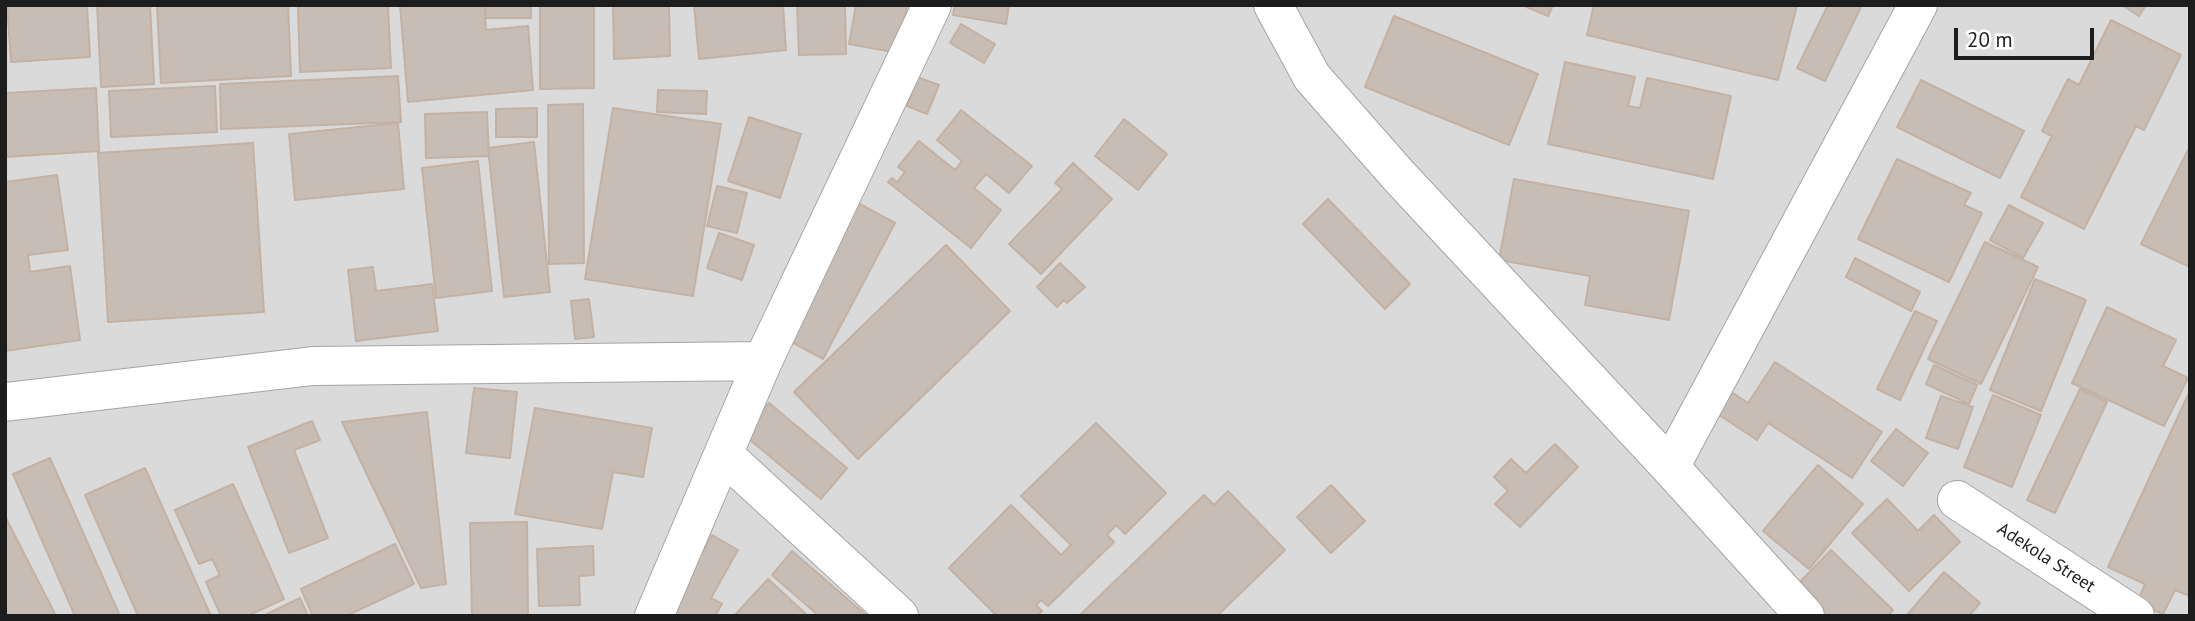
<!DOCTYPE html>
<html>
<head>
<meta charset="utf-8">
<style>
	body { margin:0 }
	#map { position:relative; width:2195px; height:621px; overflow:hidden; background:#f0ebe2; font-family:"PT Sans",sans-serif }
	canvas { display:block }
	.frame { position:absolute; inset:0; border:7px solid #1d1d1d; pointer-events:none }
	.scale { position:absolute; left:1954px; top:28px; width:140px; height:32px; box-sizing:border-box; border:4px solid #1d1d1d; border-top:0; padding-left:9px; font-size:21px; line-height:24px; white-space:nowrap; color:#1d1d1d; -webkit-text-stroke:5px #fff; paint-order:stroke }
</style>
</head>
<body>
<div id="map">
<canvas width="2195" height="621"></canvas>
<div class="frame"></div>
<div class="scale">20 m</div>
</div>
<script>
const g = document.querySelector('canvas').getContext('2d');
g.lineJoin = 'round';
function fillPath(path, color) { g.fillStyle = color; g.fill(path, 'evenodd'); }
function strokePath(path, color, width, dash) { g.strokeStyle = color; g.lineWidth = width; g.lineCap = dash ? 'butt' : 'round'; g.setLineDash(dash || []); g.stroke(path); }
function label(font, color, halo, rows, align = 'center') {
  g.font = font + ' "PT Sans",sans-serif'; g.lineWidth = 5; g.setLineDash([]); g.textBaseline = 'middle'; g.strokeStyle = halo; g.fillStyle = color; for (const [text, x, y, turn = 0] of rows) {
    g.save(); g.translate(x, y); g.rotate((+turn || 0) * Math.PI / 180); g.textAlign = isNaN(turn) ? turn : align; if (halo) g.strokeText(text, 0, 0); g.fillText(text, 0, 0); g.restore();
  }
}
fillPath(new Path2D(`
	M5,5H2190V616H5Z`), '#dbdada');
const building = new Path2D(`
	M7,5H87L90,57L11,62Z
	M97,5H150L154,84L101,87Z
	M157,5H288L291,76L161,83Z
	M298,5H388L391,68L300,72Z
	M400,5H484L486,30L528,26L533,90L408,102Z
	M486,5H531V18H486Z
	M540,5H594V88L540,89Z
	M613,5H669L670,56L614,59Z
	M694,5H783L786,50L699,59Z
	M797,5H845L846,54L799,55Z
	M856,5H907L898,53L849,44Z
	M955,5H1009L1006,24L953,15Z
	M1522,5H1553L1548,16Z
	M1594,5H1797L1778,80L1587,35Z
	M1828,5H1862L1825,81L1797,68Z
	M2122,5H2146L2139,16Z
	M1394,16L1538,74L1509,145L1365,87Z
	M2111,20L2181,55L2144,130L2136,126L2084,229L2021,197L2052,136L2042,131L2068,79L2079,85Z
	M961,24L995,44L984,63L950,43Z
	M1565,62L1635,77L1628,106L1640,108L1647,78L1731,96L1713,179L1548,144Z
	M398,76L401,122L221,129L220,84Z
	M917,77L939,85L927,114L907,106Z
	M1921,80L2024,131L2000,178L1897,127Z
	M215,86L217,132L111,137L109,91Z
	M96,88L99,151L5,157V93Z
	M658,90L707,91L706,114L657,112Z
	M583,104L584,263L549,264L548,105Z
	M537,108V137H496V109Z
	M613,108L721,124L693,296L585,279Z
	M961,110L1032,166L1009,193L986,174L974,188L1001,210L971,248L888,182L892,178L897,182L905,172L898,167L919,141L955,170L962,161L937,140Z
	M487,112L489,156L426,158L425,114Z
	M749,117L801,134L780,198L728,181Z
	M1124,119L1167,154L1138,190L1095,156Z
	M398,123L404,189L295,200L289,134Z
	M534,142L550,292L504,297L488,148Z
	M253,143L264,312L108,322L98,153Z
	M2190,146V267L2141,244Z
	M1897,159L1971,193L1964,205L1982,213L1949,282L1858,239Z
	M478,161L492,291L436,298L422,168Z
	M1073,163L1112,199L1041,274L1009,244L1062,189L1055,183Z
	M57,175L68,250L28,255L30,272L70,266L80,340L5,351V182Z
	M1514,179L1689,211L1669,320L1585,305L1590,276L1499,260Z
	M717,186L747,193L737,233L707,226Z
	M1328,199L1410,284L1385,309L1303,224Z
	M858,203L895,223L823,359L786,339Z
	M2009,205L2043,223L2023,258L1990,240Z
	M719,233L754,245L742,280L707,268Z
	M1985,242L2038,267L1981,384L1928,359Z
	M946,245L1010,311L858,459L794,392Z
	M1855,258L1920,292L1911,311L1846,277Z
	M1060,263L1085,287L1067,303L1064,300L1057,307L1037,287Z
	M373,267L376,291L432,284L438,331L356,341L348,270Z
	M2035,279L2086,300L2041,411L1990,390Z
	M589,299L594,337L575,339L571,301Z
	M2107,307L2176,340L2163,366L2188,378L2164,426L2072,383Z
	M1915,311L1937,321L1900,400L1877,389Z
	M1775,362L1882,432L1852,478L1768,423L1757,440L1713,411L1727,389L1748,403Z
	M1934,365L1977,385L1969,404L1926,384Z
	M474,388L517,392L510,458L466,453Z
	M2080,389L2107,402L2055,513L2027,500Z
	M1993,395L2041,415L2012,487L1964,467Z
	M2188,395L2190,396V596L2175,590L2163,614L2137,603L2145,584L2108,567Z
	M1941,396L1973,407L1958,449L1926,438Z
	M769,403L847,468L821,499L743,434Z
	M535,408L652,428L643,477L613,472L602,529L515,514Z
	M427,412L446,584L421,588L342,422Z
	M312,421L320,440L294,450L328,538L289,553L248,447Z
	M1096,423L1166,493L1125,534L1116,525L1107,535L1114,542L1048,606L1041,600L1036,605L1042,611L1037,616H997L949,568L1011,505L1061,555L1071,545L1021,496Z
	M1896,429L1928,453L1903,486L1871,461Z
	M1555,444L1578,467L1520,527L1495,504L1508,491L1494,477L1511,459L1526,473Z
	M50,458L120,616H75L13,474Z
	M1818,465L1863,504L1809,569L1763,531Z
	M145,468L211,616H138L85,495Z
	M233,484L284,599L247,616H221L206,582L220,575L212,559L199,564L175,510Z
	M1331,485L1365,521L1331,553L1297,517Z
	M1228,491L1285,550L1217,616H1079L1204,495L1214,505Z
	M1887,499L1918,531L1934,515L1960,542L1909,591L1852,533Z
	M5,516L56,616H8L5,610Z
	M527,522L528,616H472L470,523Z
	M712,535L738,550L711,598L722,604L715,616H667Z
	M395,544L414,584L346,616H313L301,589Z
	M593,546L594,575L579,576L580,605L539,606L537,549Z
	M1831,550L1893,610L1888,616H1822L1794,588Z
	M792,551L867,616H819L772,575Z
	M1944,572L1980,603L1969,616H1906Z
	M768,579L808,616H734Z
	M300,598L308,616H263Z`);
fillPath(building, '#c8bdb5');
strokePath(building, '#c3b1a3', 2);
const minor = new Path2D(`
	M1273,5L1312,77L1398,175L1670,467L1805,616
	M5,402L313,366L763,361
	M724,455L899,616
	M1670,467L1918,5
	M1957,500L2135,616
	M654,616L763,361L932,5`);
strokePath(minor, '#a4a4a4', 40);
strokePath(minor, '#fff', 38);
label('18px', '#1d1d1d', '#fff', [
	["Adekola Street",2046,558,33]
]);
</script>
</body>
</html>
